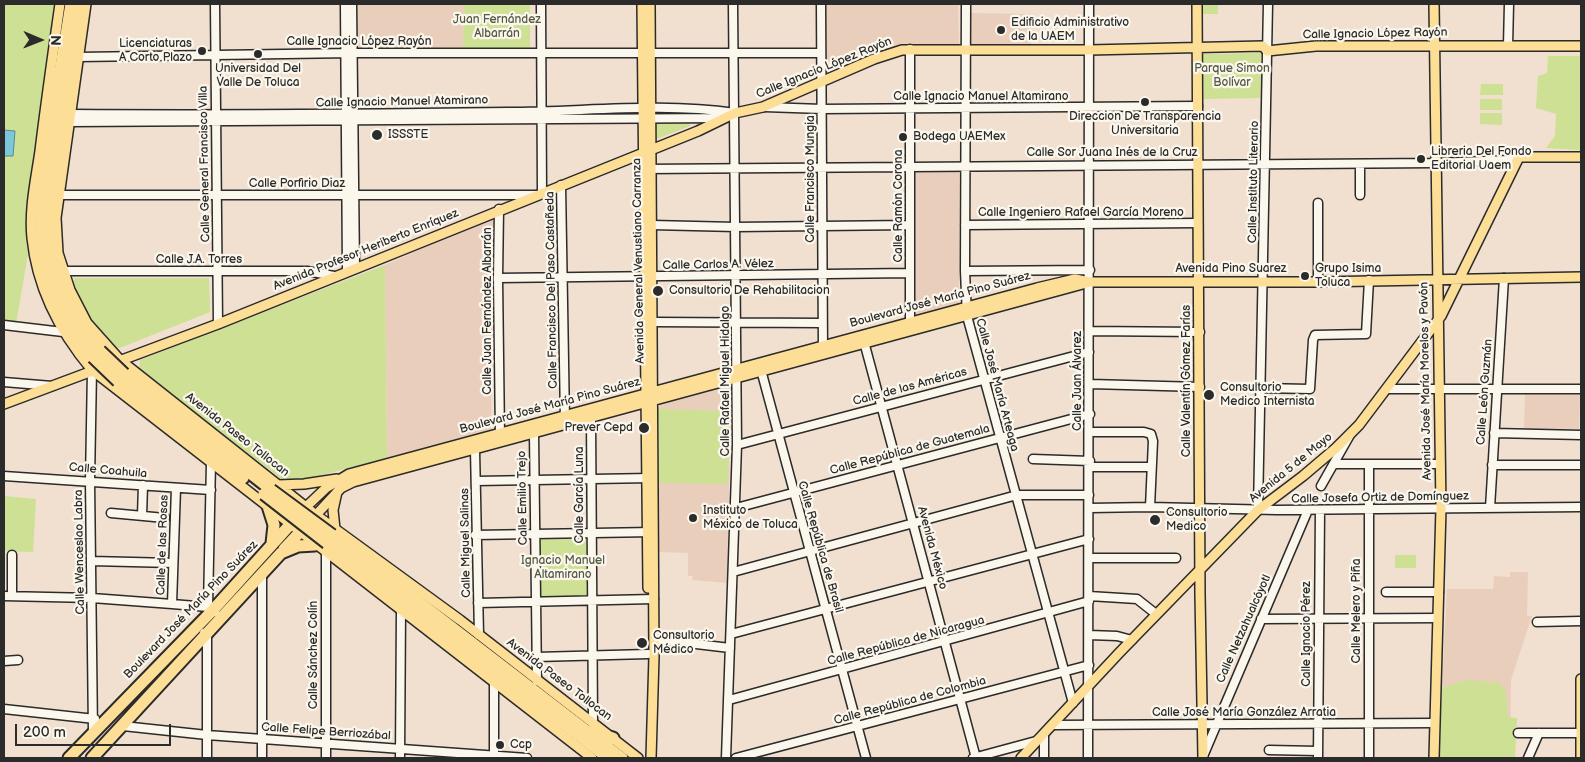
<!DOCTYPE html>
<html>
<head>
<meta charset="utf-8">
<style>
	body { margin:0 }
	#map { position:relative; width:1585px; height:762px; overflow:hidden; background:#f1dfd0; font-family:"Balsamiq Sans",sans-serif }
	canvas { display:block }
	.frame { position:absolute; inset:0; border:5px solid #2b2b2b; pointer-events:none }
	.north { position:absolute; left:15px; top:15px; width:50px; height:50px; -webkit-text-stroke:4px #fbf7ec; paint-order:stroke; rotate:91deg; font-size:14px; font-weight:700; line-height:20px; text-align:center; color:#2b2b2b }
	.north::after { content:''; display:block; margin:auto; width:18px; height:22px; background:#2b2b2b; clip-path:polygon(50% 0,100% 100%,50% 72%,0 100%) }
	.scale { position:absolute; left:15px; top:724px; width:156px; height:22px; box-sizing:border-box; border:2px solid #2b2b2b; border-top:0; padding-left:6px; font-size:15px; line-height:18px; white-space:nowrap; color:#2b2b2b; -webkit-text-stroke:4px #fbf7ec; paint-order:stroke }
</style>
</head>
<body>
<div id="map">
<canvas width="1585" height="762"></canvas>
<div class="frame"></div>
<div class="north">N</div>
<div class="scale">200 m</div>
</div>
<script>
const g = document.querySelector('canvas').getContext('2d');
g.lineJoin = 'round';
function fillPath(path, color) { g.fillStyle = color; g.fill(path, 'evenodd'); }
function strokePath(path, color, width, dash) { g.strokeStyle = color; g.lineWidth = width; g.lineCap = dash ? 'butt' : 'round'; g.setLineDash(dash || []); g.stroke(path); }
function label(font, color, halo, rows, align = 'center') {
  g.font = font + ' "Balsamiq Sans",sans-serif'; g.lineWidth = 4.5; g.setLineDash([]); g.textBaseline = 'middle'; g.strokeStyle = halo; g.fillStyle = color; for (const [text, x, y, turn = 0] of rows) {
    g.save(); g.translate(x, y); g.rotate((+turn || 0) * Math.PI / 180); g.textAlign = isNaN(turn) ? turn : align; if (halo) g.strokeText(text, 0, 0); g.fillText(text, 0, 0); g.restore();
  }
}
fillPath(new Path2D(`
	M355,4H464L463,51L356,52Z
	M824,4H958L959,47H893L824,75Z
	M971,13L1031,14V47L971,46Z
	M959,171V304L912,316L913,172Z
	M493,217L491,430L387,458L385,265Z
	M731,386L727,583L692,580L693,576H688V553L659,552L658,409L661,404Z
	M1525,393H1580L1579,430L1524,429Z
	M1510,572H1528L1527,616H1532L1511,680L1510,758H1438L1447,589H1493L1494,576L1510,577Z`), '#eacebc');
fillPath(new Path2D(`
	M4,4H55L25,216L28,254L16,324L4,323Z
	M464,4H530V49L463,51Z
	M1202,4H1218V14H1203Z
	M1261,53V98L1203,99V54Z
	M1548,56H1581L1580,150L1546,148L1555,136L1556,114L1536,108L1538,76L1547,73Z
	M1481,84H1503V95H1480Z
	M1480,99H1502V110H1480Z
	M1480,113H1502V125L1480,124Z
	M689,121L690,126L651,141V122Z
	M385,265L387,458L295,482L284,481L139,370L140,360Z
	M75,278H209L210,312L117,349L100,335L72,284Z
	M658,409L730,411L728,484L659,483Z
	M4,496L36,499L33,552L4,551Z
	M538,538H588V597H539Z
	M1395,555H1416V568H1395Z
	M1466,680L1499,683L1506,691L1508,717L1517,718L1515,758H1437L1439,689Z`), '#cee094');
const water = new Path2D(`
	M4,130L15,131L13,156H4Z`);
fillPath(water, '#7bc8d9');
strokePath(water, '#5b8993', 1);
const minor = new Path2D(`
	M215,4L218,324
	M345,4L347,271
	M352,4L355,268
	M541,4L542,193
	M821,4L823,351
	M966,4L965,271L967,316L1073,703
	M1508,46L1509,4
	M78,57L353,53H821
	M765,107L822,109L1198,106
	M70,114C216,115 362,114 508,112C583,112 660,102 735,113
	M68,122L724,118
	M645,169L1435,163L1508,160L1519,157
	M561,185L565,421
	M59,195H537
	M1360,195V164
	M1318,203V282
	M499,209L498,278L500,437
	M652,225L736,227L909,225
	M965,225L1198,223
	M63,271H307L334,276
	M965,271L1090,270
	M498,278L910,273
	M653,322L822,323
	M4,325L63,332
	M910,327V49
	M1089,331L1200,332
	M863,338L976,758
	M92,370L90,481L93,733
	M761,370L866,758
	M4,382L52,386
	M1090,384L1200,387
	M1260,388L1310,389L1313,340L1315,335L1366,334L1369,280
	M1387,389H1581
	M591,418L593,722
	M1090,432H1144L1151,434L1153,441L1150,507
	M1494,433L1581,435
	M534,434L537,681
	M737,445L1089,352
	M475,450L479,635
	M1033,459L1090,461
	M1334,464H1440
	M1492,465H1581
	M1090,467H1150
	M4,476L211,490
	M476,481L651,478
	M1321,486L1351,433
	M736,508L1090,414
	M1090,508L1150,507L1277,510L1581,507
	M1490,508L1504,278
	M1258,510L1268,4
	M111,513L165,518
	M142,516L143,485
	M475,535L653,532
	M12,555V596
	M1089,558H1176
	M91,561L173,563
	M733,572L1017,495H1089
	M262,575V758
	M1386,592H1439
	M4,596L92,598L172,604L208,607L215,612
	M1089,596L1137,599L1156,614
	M478,603L654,599
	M172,604L176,488
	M208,607L211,462
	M1261,619L1438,618
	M1537,622L1581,621
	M204,633L207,635V758
	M731,634L1089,539
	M1089,635L1117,636L1132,640
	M654,639L730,648
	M536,657L648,654
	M4,661L18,660
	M729,700L1089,601
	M4,709L95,719
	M1054,725L1435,723
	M123,726L207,735L527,758
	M1518,733H1581
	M1044,735V758
	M1269,750L1318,751
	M1204,754L1308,510
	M494,756V683
	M326,758V553
	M400,758L401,609
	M726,758L737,445L733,4
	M736,758L1089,665
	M973,758L1036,741
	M1088,758L1089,4
	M1318,758L1320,510
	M1369,758V464
	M1528,758L1539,733`);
const major = new Path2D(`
	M60,4C53,53 46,102 40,151C36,179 29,209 32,238C37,288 60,332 92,370L592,758
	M86,4L56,218L58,253L70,290L87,323L120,360L316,515L460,620L638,758
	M642,4L648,588
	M650,4L654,656L651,758
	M1197,4L1200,595L1203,758
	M4,404L218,324L698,131L735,113L763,107L874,59L902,50H1089L1263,46L1267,51L1316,46H1581
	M278,485L304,484L337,479
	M306,507L326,488L349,474L1037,288L1075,279L1090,282
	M316,515L341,488L353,482L1090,282H1318L1581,277
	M335,529L333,510L337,492
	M1021,758L1120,652L1258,510L1303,476L1336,448L1359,425L1441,316L1519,157H1581
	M1434,758L1441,508L1434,4
	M1581,758V679`);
const highway = new Path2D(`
	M71,4C64,45 58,87 51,128C36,222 28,278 93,357
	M80,4C73,50 65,97 58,144C53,179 44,218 51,254C58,291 77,322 100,351
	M124,374L269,488
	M118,381L243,478
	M268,506L274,525L272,543
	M332,535L622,758
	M327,543L608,758
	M284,549L316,515
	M590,732L613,738
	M69,758L213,610L306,507
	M92,758L281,553L298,546L315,545`);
strokePath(minor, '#2b2b2b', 11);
strokePath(major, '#2b2b2b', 12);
strokePath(highway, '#2b2b2b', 15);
strokePath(minor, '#fbf7ec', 8);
strokePath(major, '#fdde96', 9);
strokePath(highway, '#fdde96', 11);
const highwayBridge = new Path2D(`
	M100,351L124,374
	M93,357L118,381
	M271,490L332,535
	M264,494L327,543`);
strokePath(highwayBridge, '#2b2b2b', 15, []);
strokePath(highwayBridge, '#fdde96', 11);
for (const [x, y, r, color] of [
	[1001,30,5,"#2b2b2b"],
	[202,51,5,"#2b2b2b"],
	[258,54,5,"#2b2b2b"],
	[1145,102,5,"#2b2b2b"],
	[377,135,6,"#2b2b2b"],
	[903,137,5,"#2b2b2b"],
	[1421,159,5,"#2b2b2b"],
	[1305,276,5,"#2b2b2b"],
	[658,291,6,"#2b2b2b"],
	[1209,395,6,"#2b2b2b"],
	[644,428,6,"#2b2b2b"],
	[693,518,5,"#2b2b2b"],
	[1155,520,6,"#2b2b2b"],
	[642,643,6,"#2b2b2b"],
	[500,745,5,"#2b2b2b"]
]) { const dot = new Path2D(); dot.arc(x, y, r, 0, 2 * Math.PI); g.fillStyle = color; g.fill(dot); strokePath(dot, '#fbf7ec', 2); }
label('12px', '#545845', '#fbf7ec', [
	["Juan Fernández",497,20],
	["Albarrán",497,34],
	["Parque Simon",1232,69],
	["Bolívar",1232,83],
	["Ignacio Manuel",563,561],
	["Altamirano",563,575]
]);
label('12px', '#2b2b2b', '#fbf7ec', [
	["Edificio Administrativo",1011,23],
	["de la UAEM",1011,37],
	["Licenciaturas",192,44,"right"],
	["A Corto Plazo",192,58,"right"],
	["Universidad Del",258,69,"center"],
	["Valle De Toluca",258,83,"center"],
	["Direccion De Transparencia",1145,117,"center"],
	["Universitaria",1145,131,"center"],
	["ISSSTE",388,135],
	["Bodega UAEMex",913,137],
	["Libreria Del Fondo",1431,152],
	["Editorial Uaem",1431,166],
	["Grupo Isima",1315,269],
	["Toluca",1315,283],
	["Consultorio De Rehabilitacion",669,291],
	["Consultorio",1220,388],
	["Medico Internista",1220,402],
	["Prever Cepd",633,428,"right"],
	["Instituto",703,511],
	["México de Toluca",703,525],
	["Consultorio",1166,513],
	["Medico",1166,527],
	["Consultorio",653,636],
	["Médico",653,650],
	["Ccp",510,745]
], 'left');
label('12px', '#2b2b2b', '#fbf7ec', [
	["Calle Ignacio López Rayón",1375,34,-1],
	["Calle Ignacio López Rayón",359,42],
	["Calle Ignacio López Rayón",824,68,-22],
	["Calle Ignacio Manuel Altamirano",981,97],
	["Calle Ignacio Manuel Atamirano",402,102,-1],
	["Calle Sor Juana Inés de la Cruz",1112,153],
	["Calle General Francisco Villa",205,164,-91],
	["Calle Francisco Mungia",811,179,-90],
	["Calle Instituto Literario",1254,182,-89],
	["Calle Porfirio Diaz",297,184],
	["Calle Ramón Corona",899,206,-90],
	["Calle Ingeniero Rafael García Moreno",1081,213],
	["Avenida Profesor Heriberto Enríquez",366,250,-22],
	["Calle J.A. Torres",199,260],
	["Avenida General Venustiano Carranza",639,261,-91],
	["Calle Carlos A. Vélez",718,265,-1],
	["Avenida Pino Suarez",1231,269],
	["Calle Francisco Del Paso Castañeda",552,290,-91],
	["Boulevard José María Pino Suárez",940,300,-15],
	["Calle Juan Fernández Albarrán",488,311,-90],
	["Calle Rafael Miguel Hidalgo",726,381,-90],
	["Calle Juan Álvarez",1078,381,-90],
	["Calle Valentín Gómez Farías",1187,381,-90],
	["Avenida José María Morelos y Pavón",1426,381,-91],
	["Calle José María Arteaga",997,385,75],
	["Calle de las Américas",910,387,-15],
	["Calle León Guzmán",1485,392,-86],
	["Boulevard José María Pino Suárez",550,406,-15],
	["Avenida Paseo Tollocan",237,435,38],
	["Calle República de Guatemala",910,450,-15],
	["Avenida 5 de Mayo",1291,468,-39],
	["Calle Coahuila",108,471,5],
	["Calle García Luna",580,495,-90],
	["Calle Emilio Trejo",523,498,-91],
	["Calle Josefa Ortiz de Domínguez",1380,498,-1],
	["Calle Miguel Salinas",466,543,-91],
	["Calle de las Rosas",163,545,-88],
	["Calle República de Brasil",820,547,74],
	["Avenida México",932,548,75],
	["Calle Wenceslao Labra",80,552,-91],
	["Boulevard José María Pino Suárez",191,610,-46],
	["Calle Melero y Piña",1357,611,-90],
	["Calle Netzahualcóyotl",1244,629,-66],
	["Calle Ignacio Pérez",1307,634,-90],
	["Calle República de Nicaragua",906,641,-15],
	["Calle Sánchez Colín",314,655,-90],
	["Avenida Paseo Tollocan",559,680,37],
	["Calle República de Colombia",910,701,-15],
	["Calle José María González Arratia",1244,713],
	["Calle Felipe Berriozábal",326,732,4]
]);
</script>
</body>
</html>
